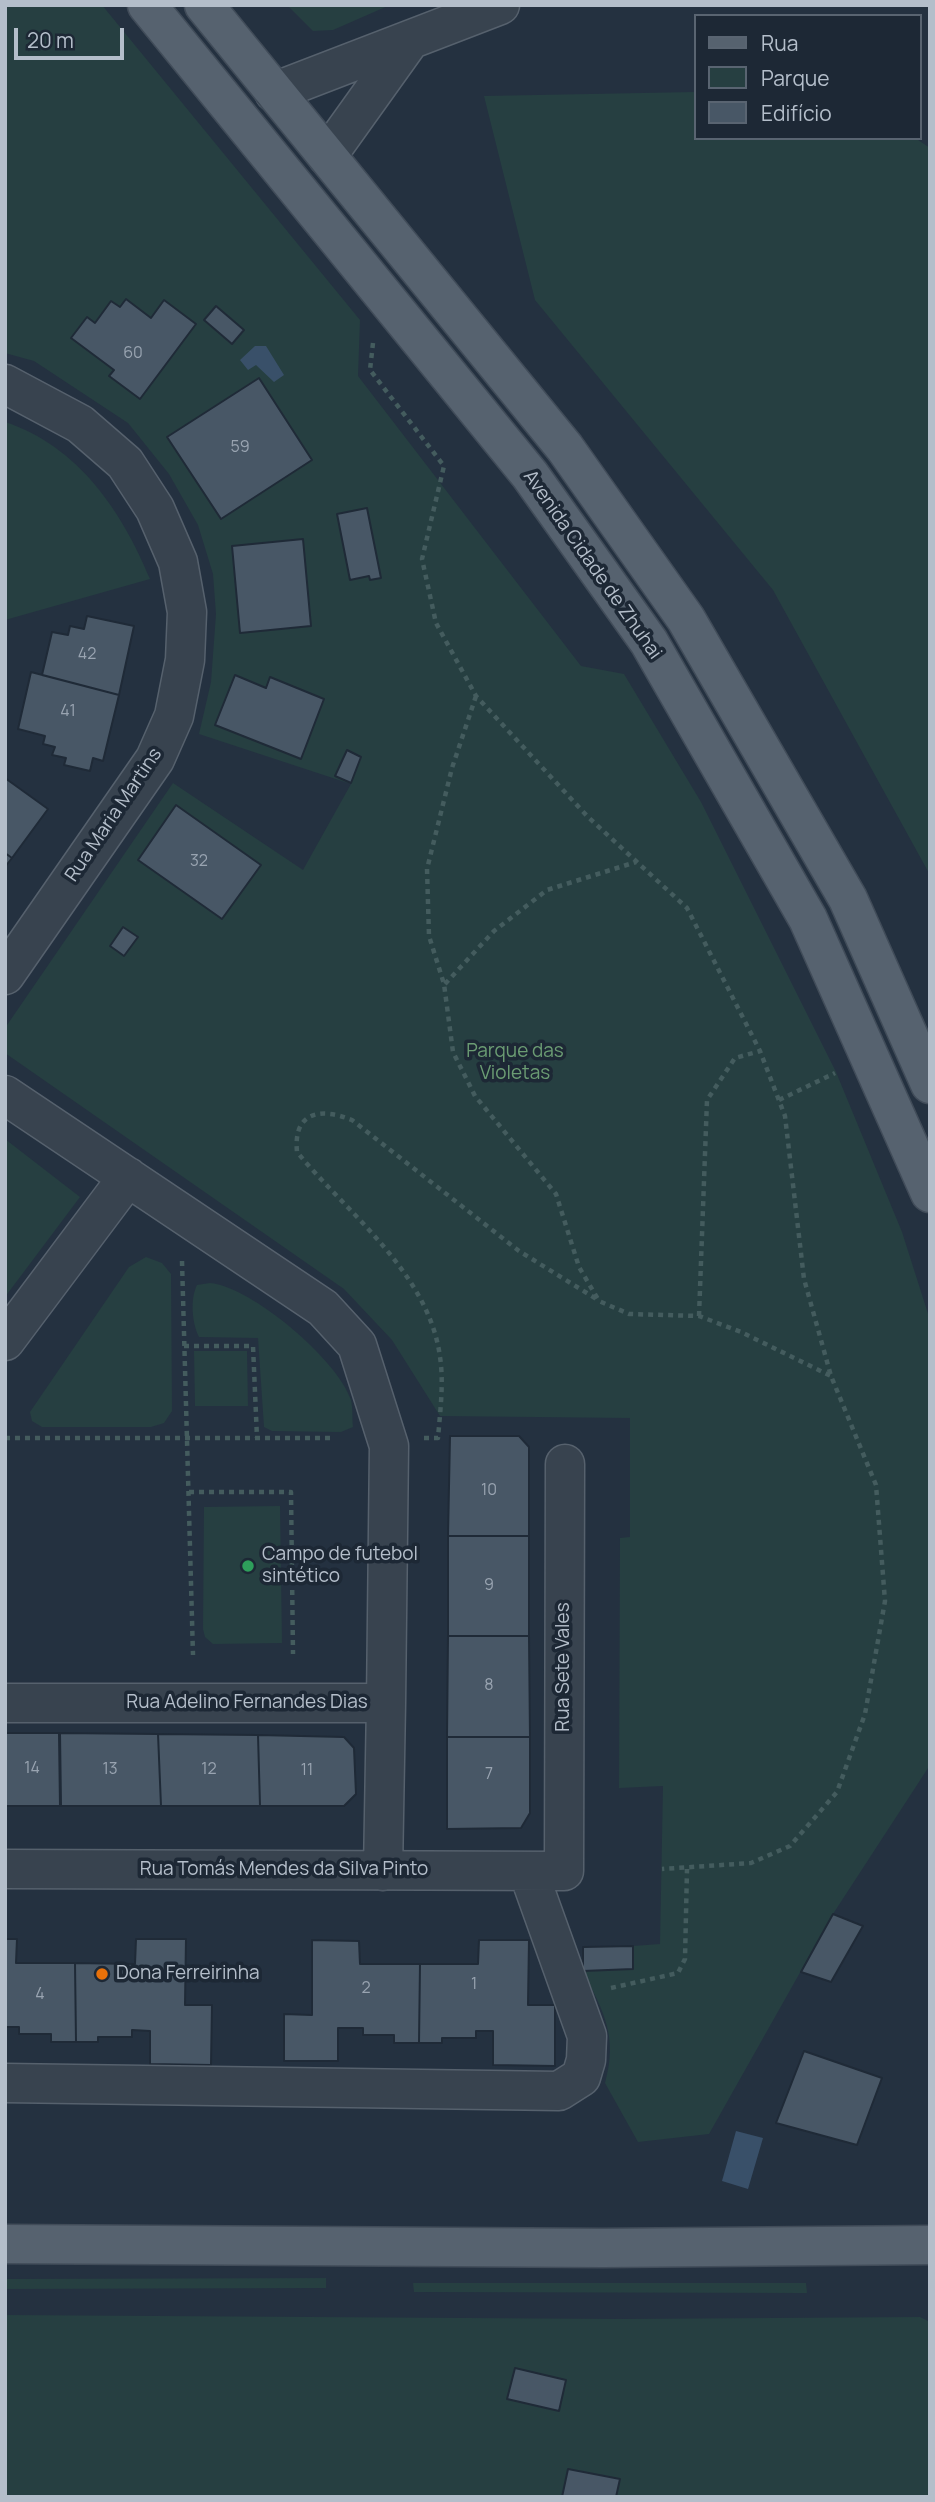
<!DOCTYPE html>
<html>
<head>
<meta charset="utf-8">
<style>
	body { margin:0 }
	#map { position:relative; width:935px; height:2502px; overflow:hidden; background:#243140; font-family:Manrope,sans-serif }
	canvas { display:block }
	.frame { position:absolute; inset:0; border:7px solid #b4beca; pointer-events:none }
	.legend { position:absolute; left:694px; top:14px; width:228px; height:126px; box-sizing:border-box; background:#1d2835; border:2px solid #596471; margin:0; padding:9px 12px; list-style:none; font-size:21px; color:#b4beca }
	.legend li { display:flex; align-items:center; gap:14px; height:35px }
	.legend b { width:35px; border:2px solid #596471 }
	.scale { position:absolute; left:14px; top:28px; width:110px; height:32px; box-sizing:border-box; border:4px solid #b4beca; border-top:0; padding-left:9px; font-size:21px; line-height:24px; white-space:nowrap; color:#b4beca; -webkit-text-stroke:5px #1d2835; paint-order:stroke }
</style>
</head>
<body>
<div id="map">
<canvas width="935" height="2502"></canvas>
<div class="frame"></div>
<ul class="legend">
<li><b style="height:9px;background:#56626f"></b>Rua</li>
<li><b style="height:19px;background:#263f41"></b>Parque</li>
<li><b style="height:19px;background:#485766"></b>Edifício</li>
</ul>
<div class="scale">20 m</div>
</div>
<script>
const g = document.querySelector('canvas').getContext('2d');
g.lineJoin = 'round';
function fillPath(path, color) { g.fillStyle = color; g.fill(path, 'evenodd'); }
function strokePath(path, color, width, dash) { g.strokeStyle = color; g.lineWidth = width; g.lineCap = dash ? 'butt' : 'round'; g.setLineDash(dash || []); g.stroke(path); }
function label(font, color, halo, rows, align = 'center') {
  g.font = font + ' Manrope,sans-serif'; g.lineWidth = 7; g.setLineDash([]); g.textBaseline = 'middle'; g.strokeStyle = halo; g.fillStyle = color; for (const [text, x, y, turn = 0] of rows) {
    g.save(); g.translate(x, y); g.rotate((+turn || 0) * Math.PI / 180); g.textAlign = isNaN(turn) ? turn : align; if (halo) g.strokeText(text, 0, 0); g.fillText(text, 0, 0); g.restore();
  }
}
fillPath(new Path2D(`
	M5,5H102L360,320L358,376L581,666L624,674L701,802L836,1072L902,1232L930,1320V1765L833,1914L709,2134L638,2142L605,2083C618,2036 604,2013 583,1971L633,1969V1946L660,1944L663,1786L619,1788L620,1538L630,1537V1418L440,1416L392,1340L344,1289L5,1053V1028L173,783L303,870L351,784L199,734L211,682L216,614L213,574L198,525L169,474L128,423L34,361L5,353Z
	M287,5H390L333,30L313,31Z
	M695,92V138H915L930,148V875L773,590L535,300L484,96Z
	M5,422C78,446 122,511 150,579L5,620Z
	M5,1139L80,1197L5,1297Z
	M146,1257L162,1263L171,1274L172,1411L164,1423L151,1427H42L32,1421L30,1412L129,1267Z
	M210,1283C252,1287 338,1360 351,1400C353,1408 352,1419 353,1427L341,1432L272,1431L264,1427L258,1338L199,1337C192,1323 190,1299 197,1285Z
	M194,1351H247L248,1406H195Z
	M280,1506L282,1643L213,1644L205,1637L203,1629L204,1507Z
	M326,2278V2288L5,2289V2279Z
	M413,2283H806L807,2293L414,2292Z
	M5,2315L621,2319L920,2317L930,2322V2497H5Z`), '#263f41');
fillPath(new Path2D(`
	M255,346H266L284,375L274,382L256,365L248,370L240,360Z
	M736,2131L763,2138L748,2189L722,2181Z`), '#395069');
const building = new Path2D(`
	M126,299L151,318L164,300L196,324L140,399L109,376L114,370L71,338L87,317L95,323L111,301L120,307Z
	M216,306L244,330L232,344L204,320Z
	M259,378L312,460L221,519L167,437Z
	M367,508L381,578L370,580L369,576L350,580L337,514Z
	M303,539L311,626L240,633L232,546Z
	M87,616L134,626L119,695L42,675L52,632L68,635L70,626L84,629Z
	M31,672L119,695L103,761L93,758L90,771L64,765L66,758L52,755L55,747L43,744L45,736L18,729Z
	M235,675L266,688L270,677L324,699L301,759L215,725Z
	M347,750L361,757L351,783L335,776Z
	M5,778L48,809L12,858L5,853Z
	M176,805L261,865L222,919L138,860Z
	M5,853L12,858L5,867Z
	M123,927L138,937L124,956L110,946Z
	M450,1436H519L529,1447V1536H448Z
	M448,1536H529V1636H448Z
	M448,1636H529L530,1737H447Z
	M5,1733H59L60,1806H5Z
	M60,1733L158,1734L161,1806H61Z
	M158,1734L258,1735L260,1806H161Z
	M258,1735L344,1737L354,1748L356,1794L344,1806H260Z
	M447,1737H530V1813L521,1828L447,1829Z
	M833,1914L863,1926L831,1982L801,1972Z
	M5,1939H17L16,1963H75L76,2042H51V2034H19V2027H5Z
	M136,1939H186L185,2005H212L211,2065L150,2064V2031L132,2030V2037H98V2042H76L75,1963L135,1964Z
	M312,1940L359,1941L360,1964H420L419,2043H394V2035H363V2028H338V2061H284V2014L312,2015Z
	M479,1940H529L528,2005H555V2066L493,2065V2031H476V2038H442V2043H419L420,1964H478Z
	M633,1946V1969L583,1971V1947Z
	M804,2051L882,2078L857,2145L776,2123Z
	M515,2368L566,2380L559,2411L507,2399Z
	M568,2469L620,2479L616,2497H562Z`);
fillPath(building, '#485766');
strokePath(building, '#1f2a37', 2);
const minor = new Path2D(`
	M274,92L500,5
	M327,156L410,40
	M5,384L80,424L125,463L155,509L178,562L187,612L185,660L174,716L155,759L5,975
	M5,1095L323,1308L357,1345L389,1446L386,1703H5
	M5,1341L128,1177
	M5,1869L564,1871L565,1464
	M383,1871L386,1703
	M5,2083L559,2091L581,2077L586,2060L587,2036L528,1871`);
const major = new Path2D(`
	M147,5L530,475L649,642L808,919L930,1193
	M204,5L565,448L686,619L848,899L930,1084
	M5,2244L603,2248L930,2245`);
strokePath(minor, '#56616d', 41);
strokePath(major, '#414c59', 41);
strokePath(new Path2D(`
	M373,343L370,370L444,466L422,559L436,623L476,696L588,817L687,908L760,1051L785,1116L804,1279L831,1376L876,1485L885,1601L865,1714L837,1792L790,1846L751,1863L662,1869
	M476,696L452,768L427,869L429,936L444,984L453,1052L475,1096L556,1194L579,1267L599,1301L629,1314L699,1316L741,1332L831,1376
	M445,984L494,931L547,890L636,862
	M779,1100L835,1073
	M182,1261L193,1655
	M699,1316L707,1100L735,1058L760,1051
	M184,1346H253L257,1438
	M5,1438H334
	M424,1438H438C440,1413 444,1383 440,1357C429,1273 347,1213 297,1152C293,1112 320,1107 352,1120L519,1251L598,1300
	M189,1492H291L293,1654
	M611,1988L678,1973L685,1959L687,1869`), '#445c5e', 4.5, [5, 5]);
strokePath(minor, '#38434f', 38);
strokePath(major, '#56626f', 38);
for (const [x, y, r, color] of [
	[248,1566,7,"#2e9e5b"],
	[102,1974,7,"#e8710a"]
]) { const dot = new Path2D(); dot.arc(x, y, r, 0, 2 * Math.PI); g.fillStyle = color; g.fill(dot); strokePath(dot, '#1d2835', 2.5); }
label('16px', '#99a4b1', null, [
	["60",133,354],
	["59",240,448],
	["42",87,655],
	["41",68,712],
	["32",199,862],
	["10",489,1491],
	["9",489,1586],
	["8",489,1686],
	["14",32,1769],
	["13",110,1770],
	["12",209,1770],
	["11",307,1771],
	["7",489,1775],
	["1",474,1985],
	["2",366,1989],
	["4",40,1995]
]);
label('19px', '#b4beca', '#1d2835', [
	["Avenida Cidade de Zhuhai",592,565,55],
	["Rua Maria Martins",114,815,-56],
	["Rua Sete Vales",564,1667,-90],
	["Rua Adelino Fernandes Dias",247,1703],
	["Rua Tomás Mendes da Silva Pinto",284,1870]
]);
label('19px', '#6b9c73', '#1d2835', [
	["Parque das",515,1052],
	["Violetas",515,1074]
]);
label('19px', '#b4beca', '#1d2835', [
	["Campo de futebol",262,1555],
	["sintético",262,1577],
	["Dona Ferreirinha",116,1974]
], 'left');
</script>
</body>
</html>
